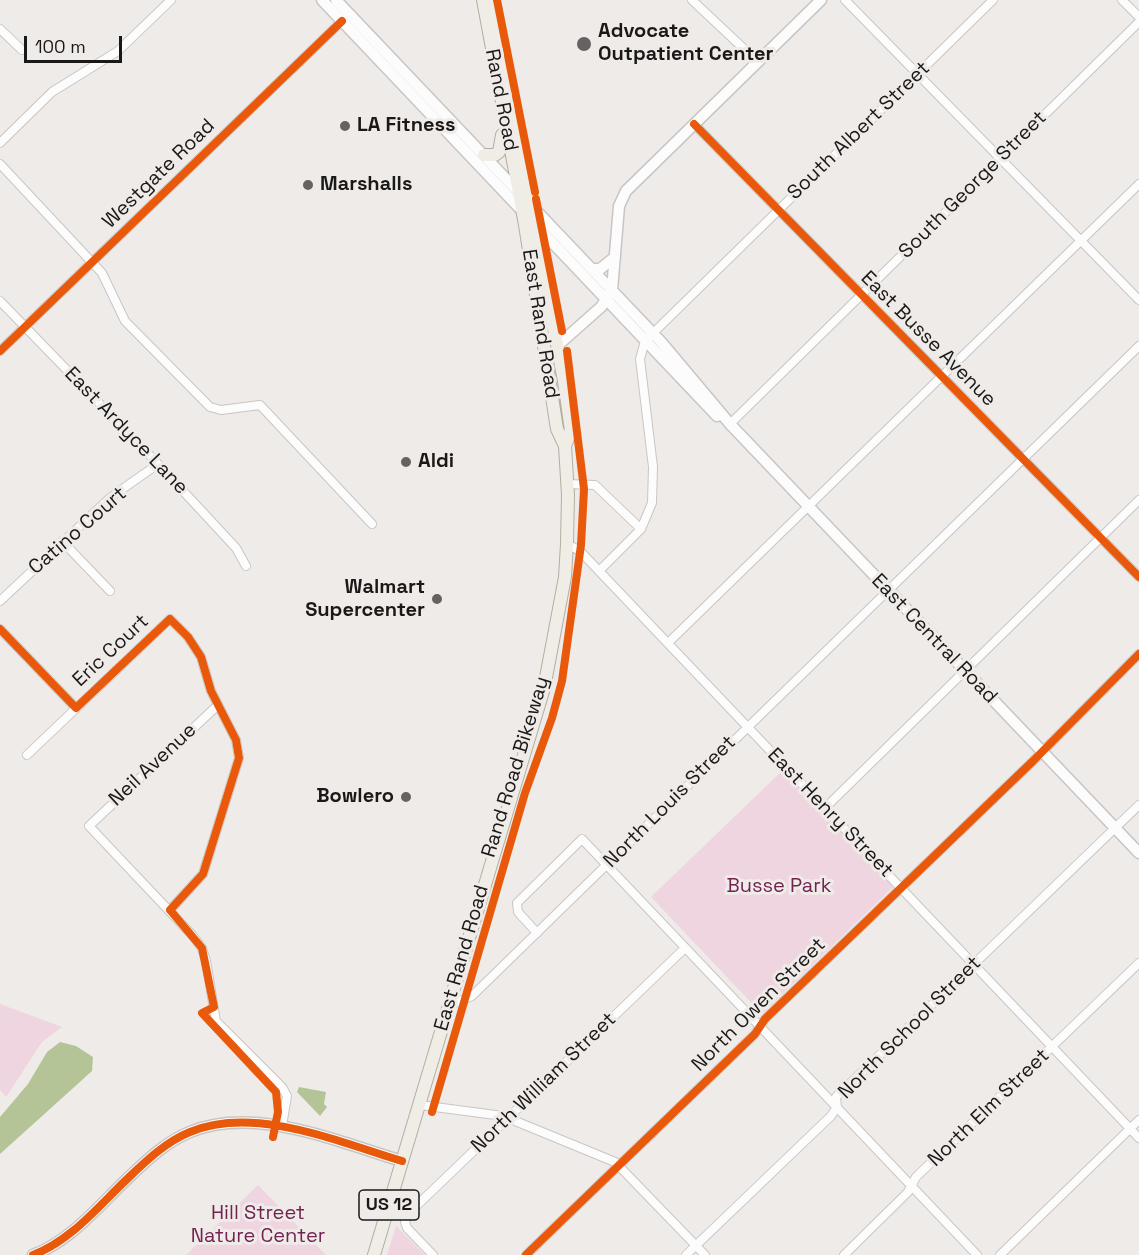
<!DOCTYPE html>
<html>
<head>
<meta charset="utf-8">
<style>
	body { margin:0 }
	#map { position:relative; width:1139px; height:1255px; overflow:hidden; background:#eeebe9; font-family:"Space Grotesk",sans-serif }
	canvas { display:block }
	.scale { position:absolute; left:24px; top:36px; width:98px; height:27px; box-sizing:border-box; border:3px solid #1b1918; border-top:0; padding-left:8px; font-size:18px; line-height:21px; white-space:nowrap; color:#1b1918; -webkit-text-stroke:4px #efebe8; paint-order:stroke }
</style>
</head>
<body>
<div id="map">
<canvas width="1139" height="1255"></canvas>
<div class="scale">100 m</div>
</div>
<script>
const g = document.querySelector('canvas').getContext('2d');
g.lineJoin = 'round';
function fillPath(path, color) { g.fillStyle = color; g.fill(path, 'evenodd'); }
function strokePath(path, color, width, dash) { g.strokeStyle = color; g.lineWidth = width; g.lineCap = dash ? 'butt' : 'round'; g.setLineDash(dash || []); g.stroke(path); }
function label(font, color, halo, rows, align = 'center') {
  g.font = font + ' "Space Grotesk",sans-serif'; g.lineWidth = 6; g.setLineDash([]); g.textBaseline = 'middle'; g.strokeStyle = halo; g.fillStyle = color; for (const [text, x, y, turn = 0] of rows) {
    g.save(); g.translate(x, y); g.rotate((+turn || 0) * Math.PI / 180); g.textAlign = isNaN(turn) ? turn : align; if (halo) g.strokeText(text, 0, 0); g.fillText(text, 0, 0); g.restore();
  }
}
fillPath(new Path2D(`
	M783,770L893,887L762,1014L651,897Z
	M0,1004L62,1027L42,1042L6,1097L0,1090Z
	M258,1185L326,1255H186Z
	M396,1226L425,1255H387Z`), '#efd5e0');
fillPath(new Path2D(`
	M60,1042L76,1046L93,1057L92,1071L0,1154V1117L28,1084L47,1052Z
	M299,1087L326,1092L324,1104L327,1107L320,1116L297,1092Z`), '#b5c496');
const street = new Path2D(`
	M692,0L758,62
	M845,0L1139,300
	M1122,0L1139,17
	M0,29L22,50
	M694,124L1139,577
	M0,143L52,92L118,51L171,0
	M0,164L102,273L125,321L210,407L221,410L260,405L372,524
	M0,301L158,464L236,548L246,566
	M0,351L342,21
	M730,424L1139,22
	M568,484L595,485L641,529
	M62,541L110,591
	M567,544L580,551L599,571L1139,1138
	M599,571L641,529L652,503L653,467L640,359L645,341L993,0
	M0,601L111,497L158,464
	M0,629L76,708
	M668,643L1139,184
	M218,705L89,826L193,936L202,948L206,961L216,1021L282,1087L287,1096L282,1126
	M27,755L170,619L188,637L201,657L211,691L236,740L239,758L203,874L170,910
	M825,808L1139,500
	M537,933L518,912L517,903L582,839L977,1255
	M448,1006L472,996L1139,346
	M420,1105L503,1116L615,1162L705,1255
	M433,1255L407,1228L405,1222L409,1213L685,948
	M526,1255L755,1034L765,1019L1033,761L1139,654
	M686,1255L831,1116L837,1107L836,1097L1139,805
	M844,1255L908,1192L916,1177L1139,963
	M1000,1255L1139,1120`);
const secondary = new Path2D(`
	M322,0L717,416
	M336,0L662,343L730,424L1139,853
	M592,269H600L615,257
	M557,346L601,307L612,290L619,206L626,191L821,0
	M33,1255C70,1241 97,1208 125,1181C144,1163 165,1142 190,1132C255,1105 338,1142 402,1161`);
const primary = new Path2D(`
	M491,0L564,381L571,431L565,446
	M484,155H495L499,152L502,135
	M374,1255L544,688L565,577L567,544L568,495L565,446L557,429L525,225L483,0`);
strokePath(street, '#c8c6c5', 10);
strokePath(secondary, '#c8c6c5', 13);
strokePath(primary, '#b4aea2', 14);
strokePath(street, '#fcfcfc', 8);
strokePath(secondary, '#fcfcfc', 10);
strokePath(primary, '#f0ede6', 12);
strokePath(new Path2D(`
	M497,0L535,192
	M694,124L1139,577
	M536,199L562,331
	M0,351L342,21
	M0,629L76,708L170,619L188,637L201,657L211,691L236,740L239,758L203,874L170,910L202,948L214,1007L202,1013L276,1092L278,1112L273,1137
	M432,1112L525,793L552,718L562,681L581,545L584,489L567,351
	M33,1255C70,1241 97,1208 125,1181C144,1163 165,1142 190,1132C255,1105 338,1142 402,1161
	M526,1255L755,1034L765,1019L1033,761L1139,654`), '#e8590c', 8);
for (const [x, y, r, color] of [
	[584,44,8,"#656261"],
	[345,126,6,"#656261"],
	[308,185,6,"#656261"],
	[406,462,6,"#656261"],
	[437,599,6,"#656261"],
	[406,797,6,"#656261"]
]) { const dot = new Path2D(); dot.arc(x, y, r, 0, 2 * Math.PI); g.fillStyle = color; g.fill(dot); strokePath(dot, '#efebe8', 2); }
for (const [x, y, w] of [
	[389,1205,60]
]) { const box = new Path2D(); box.roundRect(x - w / 2, y - 15, w, 30, 4.5); g.fillStyle = '#efebe8'; g.fill(box); strokePath(box, '#1b1918', 1.5); }
label('bold 18px', '#1b1918', null, [
	["US 12",389,1205]
]);
label('bold 20px', '#1b1918', '#efebe8', [
	["Advocate",598,32],
	["Outpatient Center",598,55],
	["LA Fitness",357,126],
	["Marshalls",320,185],
	["Aldi",418,462],
	["Walmart",425,588,"right"],
	["Supercenter",425,611,"right"],
	["Bowlero",394,797,"right"]
], 'left');
label('20px', '#1b1918', '#efebe8', [
	["Rand Road",501,100,79],
	["South Albert Street",859,131,-44],
	["Westgate Road",159,174,-44],
	["South George Street",973,185,-45],
	["East Rand Road",540,324,81],
	["East Busse Avenue",928,339,45],
	["East Ardyce Lane",126,431,46],
	["Catino Court",78,531,-41],
	["East Central Road",934,639,46],
	["Eric Court",111,651,-43],
	["Neil Avenue",153,765,-43],
	["Rand Road Bikeway",516,767,-73],
	["North Louis Street",670,802,-45],
	["East Henry Street",830,813,46],
	["East Rand Road",462,958,-74],
	["North Owen Street",759,1005,-45],
	["North School Street",910,1028,-45],
	["North William Street",544,1083,-44],
	["North Elm Street",989,1108,-44]
]);
label('20px', '#732352', '#efebe8', [
	["Busse Park",779,887],
	["Hill Street",258,1214],
	["Nature Center",258,1237]
]);
</script>
</body>
</html>
